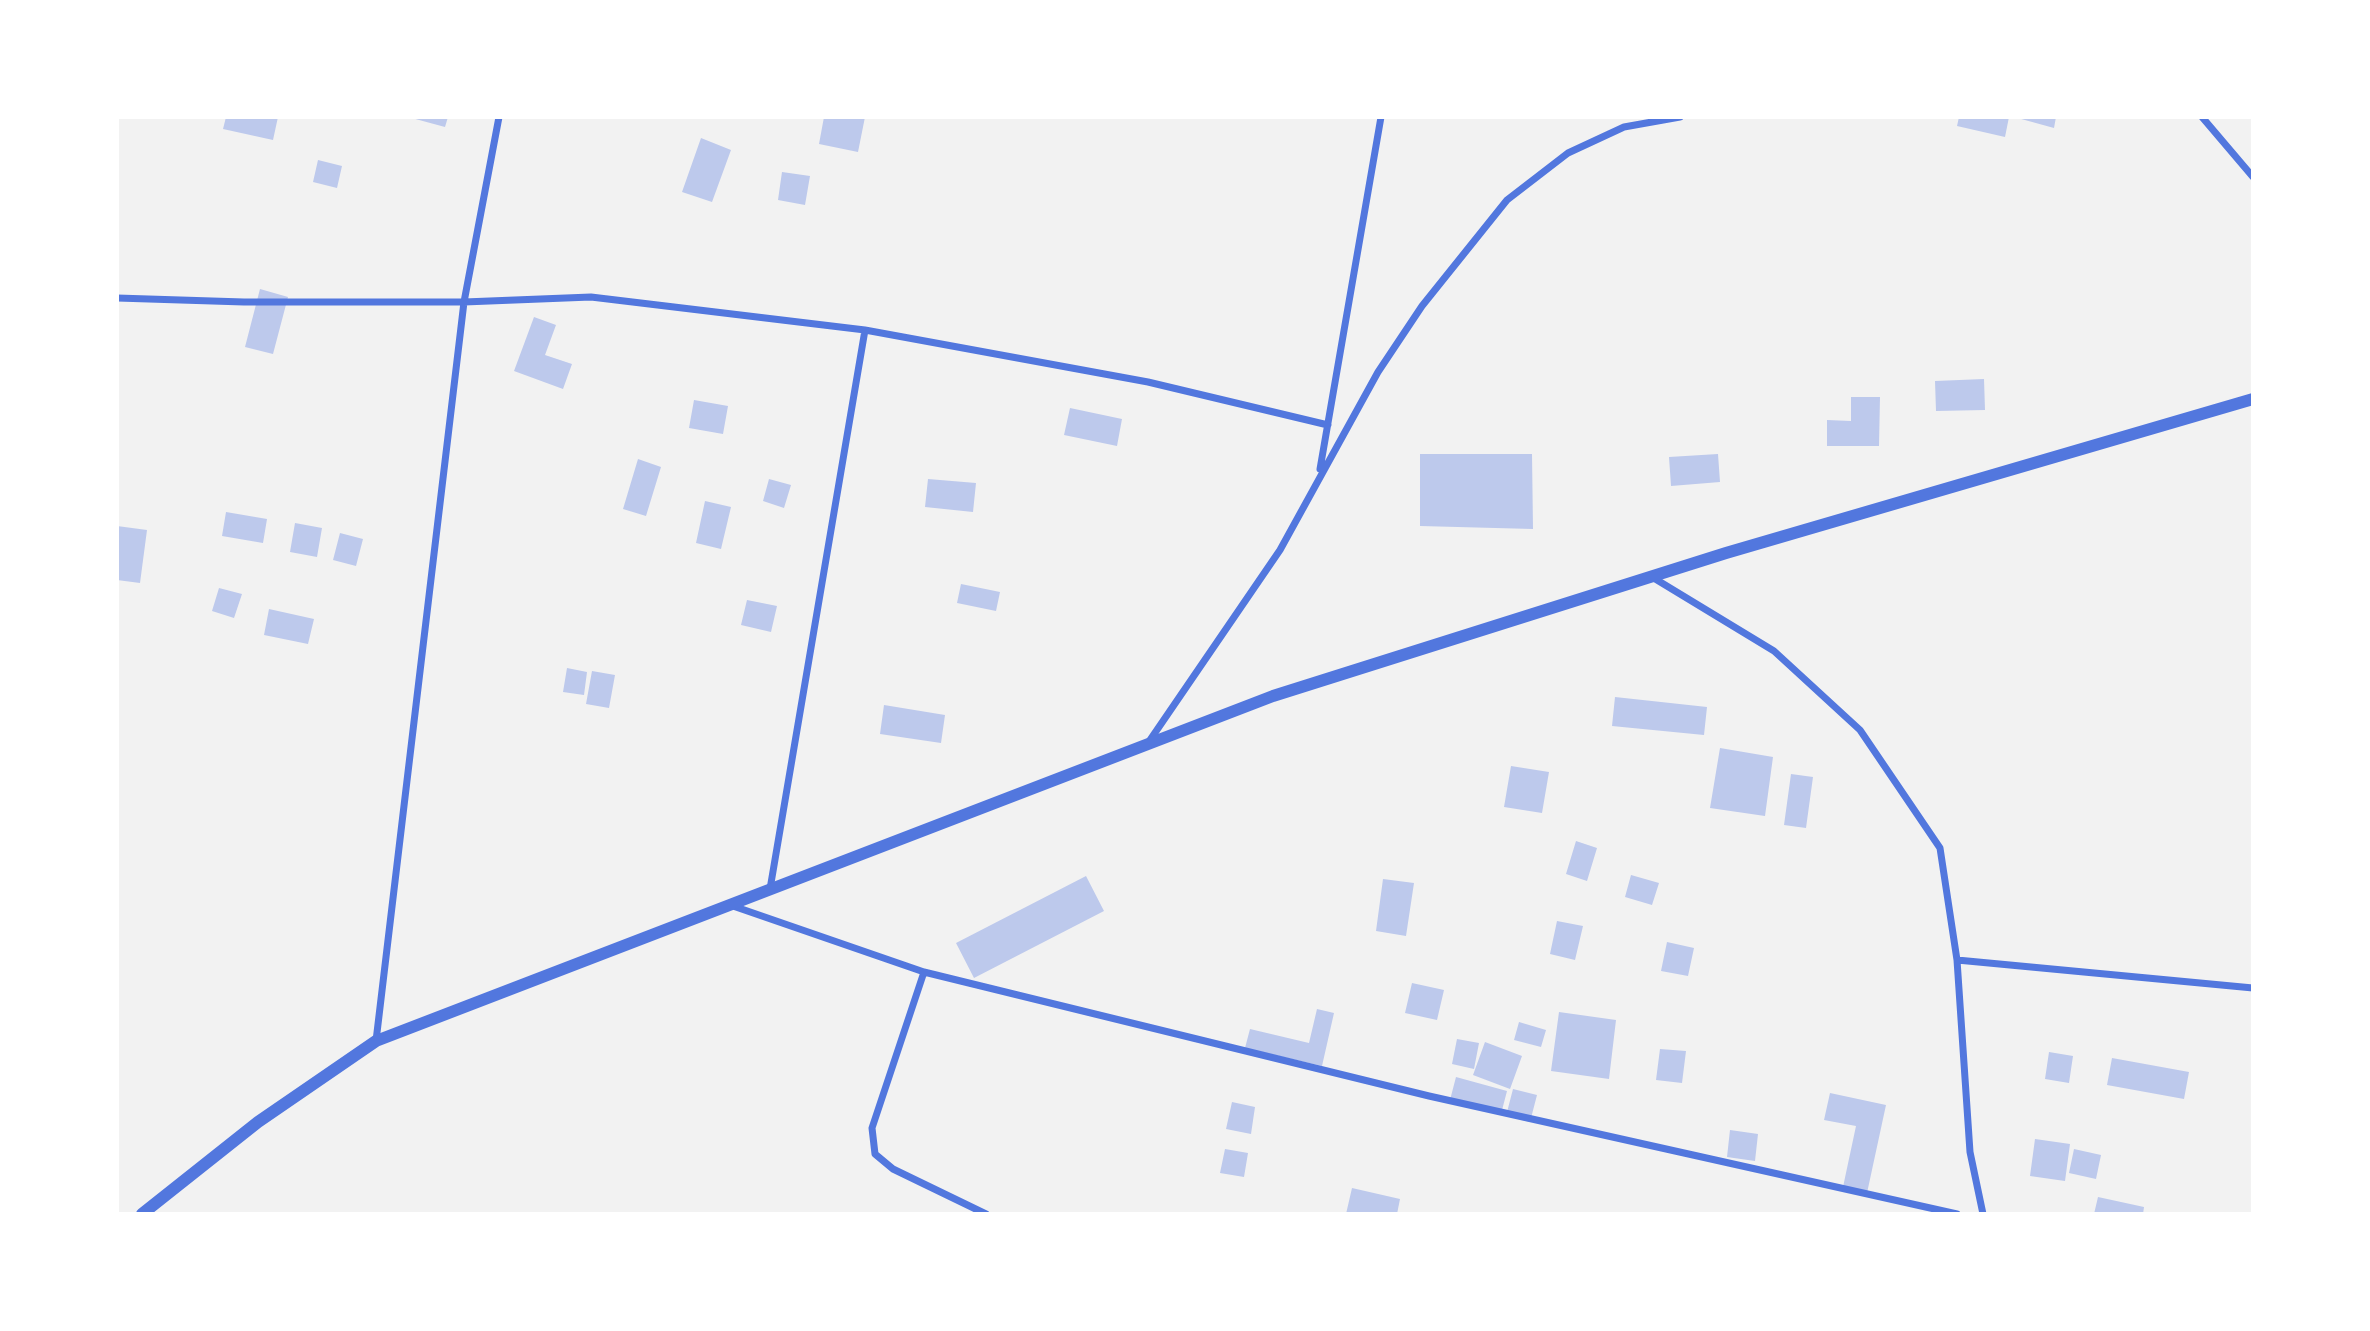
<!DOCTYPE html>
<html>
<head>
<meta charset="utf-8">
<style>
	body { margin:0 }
	#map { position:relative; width:2370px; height:1331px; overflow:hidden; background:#f2f2f2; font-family:"Space Grotesk",sans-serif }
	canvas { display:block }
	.frame { position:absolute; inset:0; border:119px solid #fff; pointer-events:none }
</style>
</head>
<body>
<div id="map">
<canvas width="2370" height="1331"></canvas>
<div class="frame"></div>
</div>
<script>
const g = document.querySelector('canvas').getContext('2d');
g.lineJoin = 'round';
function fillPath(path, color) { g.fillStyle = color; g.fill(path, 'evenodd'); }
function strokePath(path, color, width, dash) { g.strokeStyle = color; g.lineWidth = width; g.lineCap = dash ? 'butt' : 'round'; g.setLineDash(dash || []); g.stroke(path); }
fillPath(new Path2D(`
	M226,117H278L273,140L223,129Z
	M408,117H448L445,127Z
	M824,117H865L858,152L819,144Z
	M1959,117H2009L2005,137L1957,126Z
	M2014,117H2056L2054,128Z
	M701,138L731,150L712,202L682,192Z
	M318,160L342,166L337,188L313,182Z
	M782,172L810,176L805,205L778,200Z
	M260,289L288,297L273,354L245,347Z
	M534,317L556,325L545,355L572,364L563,389L514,371Z
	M1984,379L1985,410L1936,411L1935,381Z
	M1851,397H1880L1879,446H1827V420L1851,421Z
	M694,400L728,406L723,434L689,428Z
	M1070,408L1122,419L1117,446L1064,435Z
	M1420,454H1532L1533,529L1420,526Z
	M1718,454L1720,482L1671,486L1669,457Z
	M638,459L661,467L646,516L623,509Z
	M769,479L791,485L784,508L763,501Z
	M928,479L976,483L973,512L925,507Z
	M705,501L731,507L721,549L696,543Z
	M226,512L267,519L263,543L222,536Z
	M295,523L322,528L317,557L290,552Z
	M117,526L147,530L140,583L117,580Z
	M340,533L363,539L356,566L333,560Z
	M961,584L1000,592L996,611L957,603Z
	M219,588L242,594L234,618L212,611Z
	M747,600L777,606L771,632L741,625Z
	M269,609L314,619L308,644L264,635Z
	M567,668L587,672L584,695L563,692Z
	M592,671L615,675L609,708L586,704Z
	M1615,697L1707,707L1704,735L1612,726Z
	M884,705L945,715L941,743L880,734Z
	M1720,748L1773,757L1765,816L1710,808Z
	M1511,766L1549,772L1542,813L1504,807Z
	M1791,774L1813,777L1806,828L1784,825Z
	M1576,841L1597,848L1587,881L1566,874Z
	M1631,875L1659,883L1652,905L1625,897Z
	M1086,876L1104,911L974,978L956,943Z
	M1383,879L1414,883L1406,936L1376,931Z
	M1557,921L1583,926L1575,960L1550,954Z
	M1667,942L1694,948L1688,976L1661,971Z
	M1412,983L1444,990L1437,1020L1405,1013Z
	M1317,1009L1334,1013L1322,1066L1245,1048L1250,1029L1309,1043Z
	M1559,1012L1616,1020L1609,1079L1551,1071Z
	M1519,1022L1546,1030L1541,1047L1514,1040Z
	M1457,1039L1479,1043L1474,1069L1452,1064Z
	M1485,1042L1522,1056L1510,1089L1473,1075Z
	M1660,1049L1686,1051L1682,1083L1656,1080Z
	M2049,1052L2073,1056L2069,1083L2045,1079Z
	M2112,1058L2189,1072L2184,1099L2107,1085Z
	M1456,1077L1507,1091L1501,1114L1450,1100Z
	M1513,1089L1537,1095L1530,1122L1506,1116Z
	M1830,1093L1886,1105L1867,1193L1843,1187L1856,1126L1824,1120Z
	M1232,1102L1255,1107L1251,1134L1226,1129Z
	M1730,1130L1758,1134L1755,1161L1727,1157Z
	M2035,1139L2070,1144L2065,1181L2030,1176Z
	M1225,1149L1248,1153L1244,1177L1220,1173Z
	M2074,1149L2101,1155L2096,1179L2069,1173Z
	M1352,1188L1400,1199L1397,1214H1346Z
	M2098,1197L2144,1207L2143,1214H2094Z`), '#bdc9ec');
strokePath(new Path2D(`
	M2202,117L2253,177
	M117,298L244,302H464L591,297L865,330L1148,382L1328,425
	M1320,469L1381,117
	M1652,577L1774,651L1860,730L1940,848L1957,960L1970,1152L1983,1214
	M1148,743L1280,550L1378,372L1422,306L1507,200L1568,153L1624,127L1680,117
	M770,889L865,330
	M730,905L924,972L1429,1096L1957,1214
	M1957,960L2253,988
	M924,972L872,1128L875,1154L893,1169L986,1214
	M376,1041L464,302L499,117`), '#5277de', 7);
strokePath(new Path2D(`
	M142,1214L258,1122L376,1041L1273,696L1726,553L2253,399`), '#5277de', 12);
</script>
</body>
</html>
